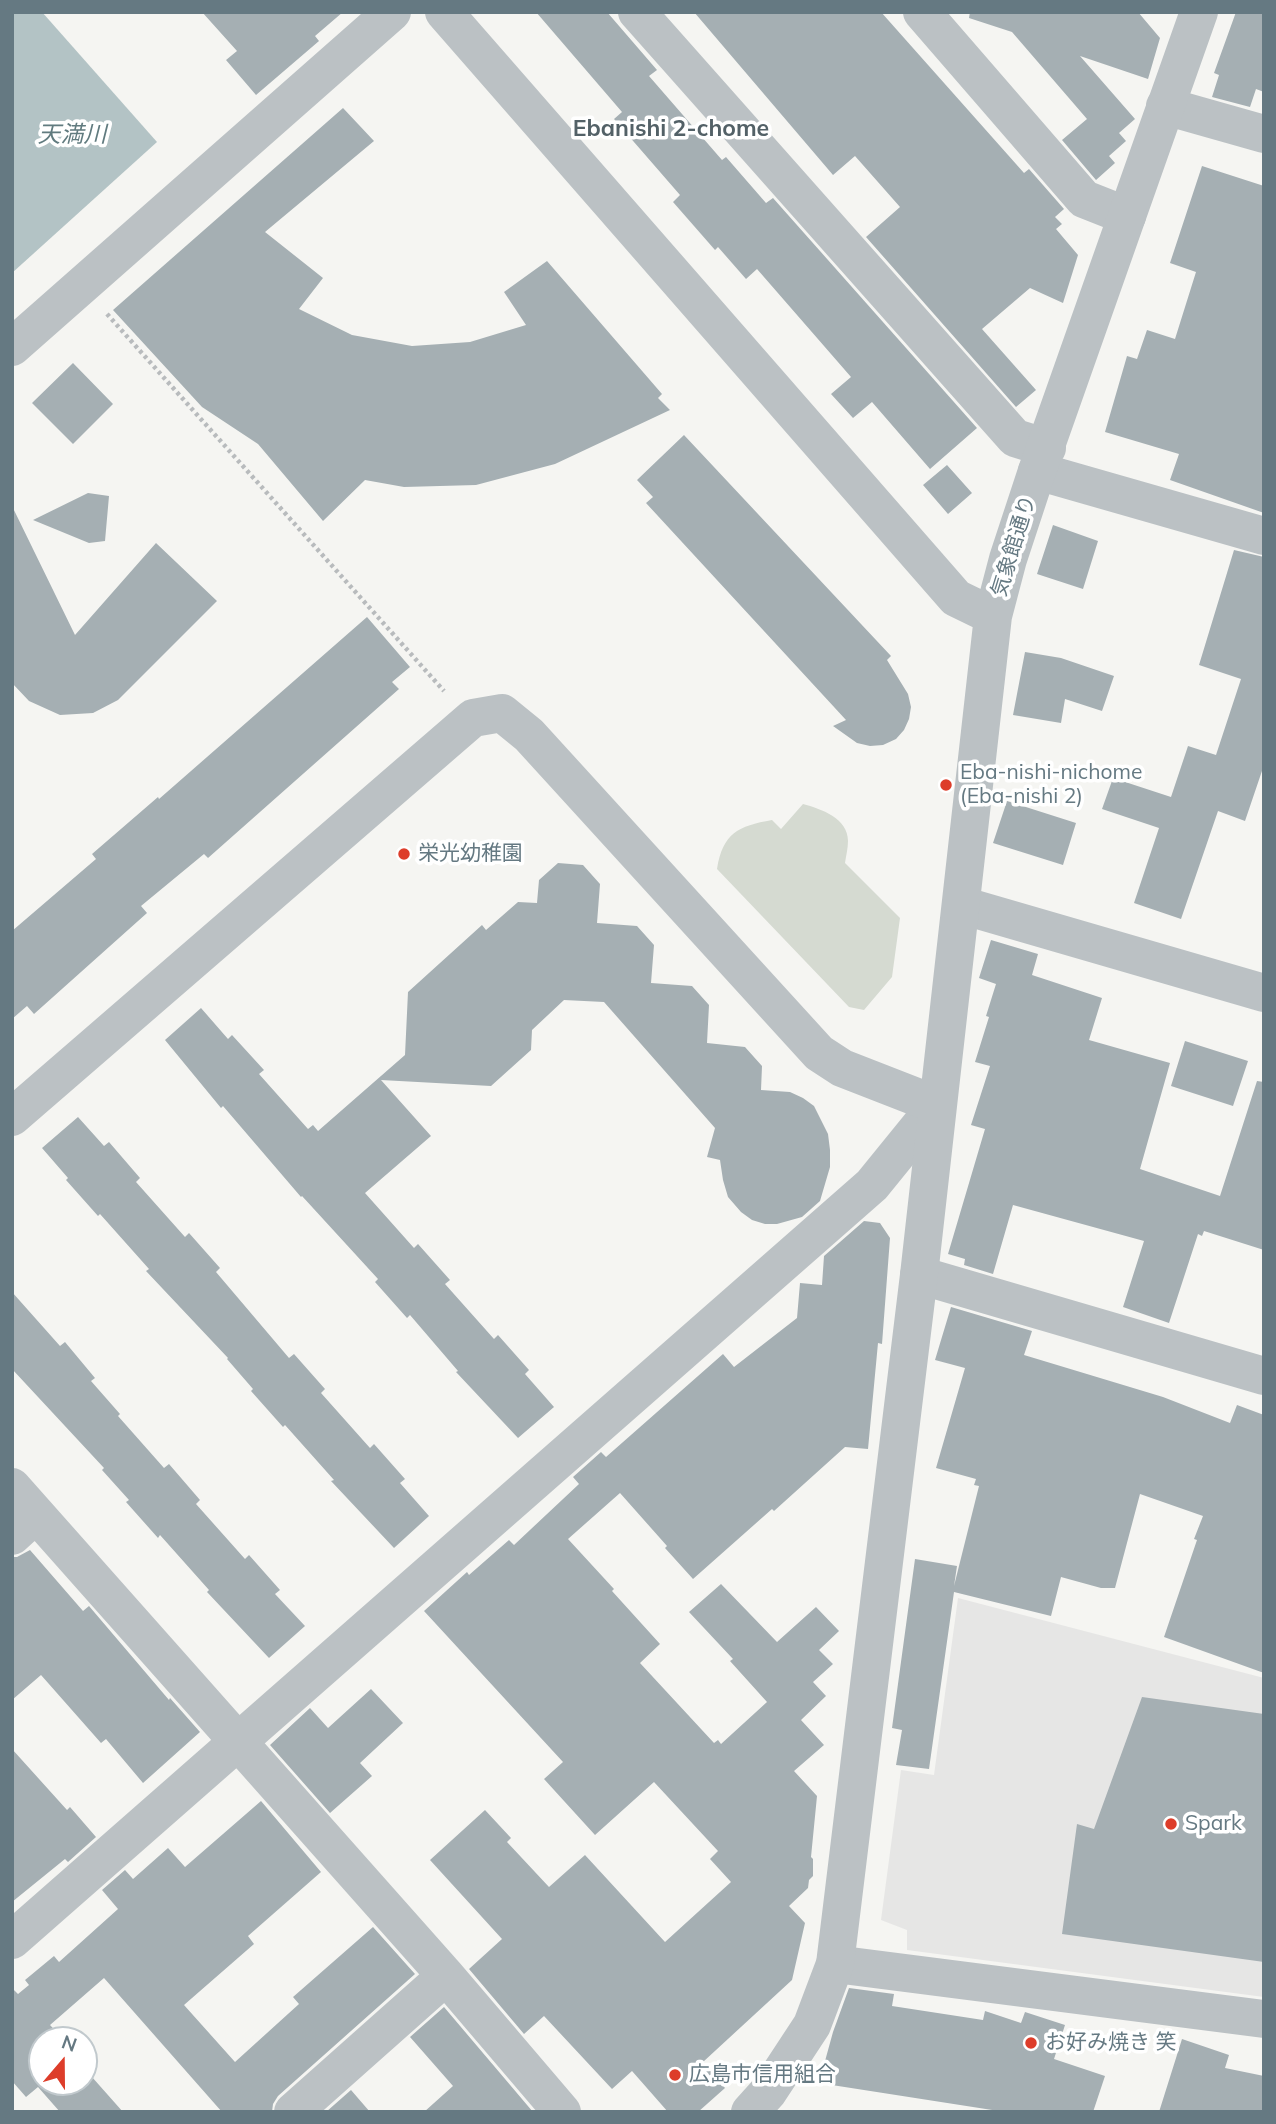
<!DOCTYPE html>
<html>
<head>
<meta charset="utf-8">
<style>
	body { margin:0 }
	#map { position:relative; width:1276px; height:2124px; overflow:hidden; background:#f5f5f2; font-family:Mulish,sans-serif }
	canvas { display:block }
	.frame { position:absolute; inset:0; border:14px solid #657982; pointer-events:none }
	.north { position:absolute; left:28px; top:2026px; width:70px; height:70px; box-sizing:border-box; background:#fff; border:2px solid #c1c9cd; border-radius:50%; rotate:20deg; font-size:19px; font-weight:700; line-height:28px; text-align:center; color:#657982 }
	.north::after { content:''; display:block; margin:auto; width:24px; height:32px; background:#dd3d2a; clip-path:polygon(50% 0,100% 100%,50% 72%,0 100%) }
</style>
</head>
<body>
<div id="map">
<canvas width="1276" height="2124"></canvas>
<div class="frame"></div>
<div class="north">N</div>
</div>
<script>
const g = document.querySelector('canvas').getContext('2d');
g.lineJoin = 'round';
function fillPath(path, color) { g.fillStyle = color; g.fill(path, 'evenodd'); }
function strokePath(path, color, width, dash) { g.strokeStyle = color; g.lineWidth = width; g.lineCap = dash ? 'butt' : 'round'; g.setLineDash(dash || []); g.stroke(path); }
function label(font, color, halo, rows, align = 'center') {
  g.font = font + ' Mulish,"Noto Sans JP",sans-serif'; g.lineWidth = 7; g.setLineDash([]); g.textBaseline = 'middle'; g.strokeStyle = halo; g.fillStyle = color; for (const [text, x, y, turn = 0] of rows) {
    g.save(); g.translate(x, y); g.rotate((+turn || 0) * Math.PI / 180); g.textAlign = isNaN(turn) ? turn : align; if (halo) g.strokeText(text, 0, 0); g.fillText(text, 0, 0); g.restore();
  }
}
fillPath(new Path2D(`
	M958,1598L1264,1678V1997L907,1950V1930L881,1920L901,1770L934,1775Z`), '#e6e6e5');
fillPath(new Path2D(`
	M803,804C821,809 848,818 848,841C848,848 846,856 845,863L900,918L892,977L864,1010L849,1007L717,869C723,833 738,826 772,820L781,829Z`), '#d5dad1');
fillPath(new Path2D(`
	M12,12H42L157,142L12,273Z`), '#b3c3c5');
fillPath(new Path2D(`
	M202,12H343L315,36L319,41L256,95L226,60L237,51Z
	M536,12H607L657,70L649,76L722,160L726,157L766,203L773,198L977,428L930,469L872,402L853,418L831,394L851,377L757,269L746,279L718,247L715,250L673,202L680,195L614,119L622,112Z
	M694,12H881L1024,173L1029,169L1064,209L1055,217L1062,224L1056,229L1078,255L1063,303L1030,288L982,329L1036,390L1016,407L866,237L900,207L855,156L833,175Z
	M970,12H1138L1160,38L1148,79L1080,56L1135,119L1119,133L1126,141L1109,156L1115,163L1096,180L1062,140L1087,119L1012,32L969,18Z
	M1236,12H1264V92L1256,89L1250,107L1212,97L1219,75L1214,73Z
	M343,108L374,141L265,232L323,278L299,309L352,335L412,346L470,342L526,325L504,292L547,261L662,394L658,398L670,410L555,464L476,485L404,487L365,480L323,521L258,444L202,407L113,310Z
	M1202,166L1264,186V513L1170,480L1179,454L1105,432L1127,356L1137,359L1147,330L1175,339L1196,272L1170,263Z
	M73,363L113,404L73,444L32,403Z
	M684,435L891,656L887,660L908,694L911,707L909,719L904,730L896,739L883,745L870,746L857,743L833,726L846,720L646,503L653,497L637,480Z
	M947,465L972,493L948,514L923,485Z
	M88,493L109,496L105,541L89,543L33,520Z
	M12,506L75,635L156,543L217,601L118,700L93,713L60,715L29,701L12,683Z
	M1053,525L1098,541L1083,589L1037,574Z
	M1234,550L1264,557V765L1245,821L1218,811L1181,919L1134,903L1159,828L1102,809L1113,778L1171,797L1188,746L1216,755L1241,679L1199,665Z
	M367,617L410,667L392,682L399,689L208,858L204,854L141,906L147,913L34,1014L27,1006L12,1019V931L96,859L92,854L158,797L159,799Z
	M1025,652L1061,658L1114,676L1102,711L1065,699L1061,723L1013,715Z
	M1007,801L1076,823L1063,865L993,843Z
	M558,863L583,865L600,884L597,923L637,926L654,945L651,983L692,986L709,1005L707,1043L745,1047L762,1066L761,1090L790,1092L803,1098L814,1106L828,1134L830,1150V1167L820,1201L802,1217L777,1224H765L752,1220L741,1212L728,1197L723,1180L720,1160L707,1157L715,1128L604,1002L564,1000L532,1030L531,1050L491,1086L381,1080L431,1136L365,1193L414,1248L418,1244L450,1280L445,1284L494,1339L498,1335L529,1370L525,1374L554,1407L518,1438L456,1372L458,1371L410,1315L407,1318L375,1282L378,1279L302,1196L301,1197L223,1106L221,1108L165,1040L201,1008L228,1039L232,1035L264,1070L259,1074L308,1129L313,1125L318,1131L405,1055L408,992L482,925L486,930L518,902L537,903L539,880Z
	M991,940L1038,954L1032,975L1102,998L1089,1040L1170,1063L1140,1169L1220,1196L1257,1081L1264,1082V1250L1204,1231L1202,1236L1198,1234L1169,1323L1123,1307L1144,1241L1013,1205L993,1274L964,1265L965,1259L948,1254L985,1129L971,1125L990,1066L975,1062L989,1017L986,1016L996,984L979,978Z
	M1185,1041L1248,1061L1233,1106L1171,1086Z
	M78,1117L104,1146L109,1142L140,1178L136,1182L185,1237L189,1233L220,1268L216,1272L289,1358L294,1354L325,1389L321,1393L370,1448L374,1444L405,1479L400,1483L429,1516L394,1548L331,1481L334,1480L285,1425L283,1427L251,1391L253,1389L227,1359L228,1358L146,1271L149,1269L100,1214L98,1216L66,1180L68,1178L42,1148Z
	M864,1221L880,1223L890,1238L882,1344L878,1343L868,1449L845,1447L774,1511L772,1509L693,1579L665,1548L667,1546L620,1493L568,1539L614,1589L612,1591L660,1644L640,1663L714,1743L718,1740L721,1744L767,1702L730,1661L733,1659L689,1612L721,1584L777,1642L816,1607L839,1631L819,1650L833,1664L813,1682L826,1696L801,1720L824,1745L794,1771L817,1796L811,1857L813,1859V1876L809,1880L808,1888L789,1906L805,1923L792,1980L703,2062L725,2088L698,2112H668L632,2071L612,2089L544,2016L524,2034L469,1969L502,1939L430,1860L485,1810L511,1838L507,1842L549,1887L585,1855L665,1942L731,1882L710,1859L718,1851L654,1782L595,1835L544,1779L563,1762L424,1611L467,1572L469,1575L509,1540L514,1545L579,1484L573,1477L601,1452L606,1457L723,1354L734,1367L797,1318L800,1283L822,1285L824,1256Z
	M12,1292L60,1346L65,1342L95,1378L91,1381L120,1414L118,1416L164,1468L169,1464L200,1500L196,1504L245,1559L249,1555L280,1590L275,1594L305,1626L269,1658L207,1592L209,1590L160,1535L158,1538L126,1502L129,1500L102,1470L104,1468L12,1369Z
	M951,1307L1032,1331L1024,1355L1163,1397L1230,1423L1237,1405L1264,1415V1673L1164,1637L1197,1540L1194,1539L1203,1516L1140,1494L1115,1588H1101L1061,1577L1051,1616L954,1592L929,1769L896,1765L902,1730L892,1728L915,1559L957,1566L954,1586L979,1486L974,1485L976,1479L936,1468L965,1368L935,1360Z
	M30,1550L83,1611L89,1606L169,1700L170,1698L200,1732L143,1783L106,1739L101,1743L41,1675L12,1700V1557H17Z
	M371,1689L403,1723L360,1763L372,1776L330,1813L270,1745L310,1708L328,1728Z
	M1142,1697L1264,1714V1962L1062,1934L1077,1824L1094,1829Z
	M12,1749L67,1810L70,1807L96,1837L68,1862L65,1859L12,1902Z
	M261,1801L321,1872L248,1936L254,1944L184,2005L235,2062L299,2004L293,1997L373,1927L415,1974L278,2096L273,2104L272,2112H222L104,1978L50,2025L64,2040H42V2082H84V2068L123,2112H60L38,2087L26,2097L12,2081V1988L18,1994L29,1985L25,1980L54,1956L59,1962L118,1909L102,1890L125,1870L133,1879L168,1848L185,1867Z
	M849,1988L894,1994L892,2006L983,2020L985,2011L1021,2023L1025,2012L1065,2025L1054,2059L1105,2076L1093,2112H1005L819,2083L833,2032Z
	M444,2007L533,2112H424L453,2086L410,2037Z
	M1182,2039L1229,2055L1225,2068L1264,2076V2112H1159Z
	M351,2090L370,2112H326Z`), '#a5afb3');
strokePath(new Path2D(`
	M107,314L444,691`), '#b8bbbd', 4.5, [3.5, 3.5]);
strokePath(new Path2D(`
	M637,12L1015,438L1047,448
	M922,12L1084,199L1127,216
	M1165,106L1264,134
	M1037,471L1264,536
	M961,905L1264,993
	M919,1275L1264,1376
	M12,1487L446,1976L562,2112
	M12,1536L36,1514
	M12,1940L872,1185L937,1105
	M835,1964L1264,2019
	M293,2112L446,1976`), '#bbc1c4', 38);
strokePath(new Path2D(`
	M444,12L956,598L993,616
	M12,347L392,12
	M12,1117L473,718L502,713L529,735L819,1053L842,1068L937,1105
	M750,2112L768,2092L812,2025L835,1964L919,1275L993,616L1008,559L1037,471L1199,12`), '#bbc1c4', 38);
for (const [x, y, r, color] of [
	[946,785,7,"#dd3d2a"],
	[404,854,7,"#dd3d2a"],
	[1171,1824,7,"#dd3d2a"],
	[1031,2043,7,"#dd3d2a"],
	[675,2075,7,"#dd3d2a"]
]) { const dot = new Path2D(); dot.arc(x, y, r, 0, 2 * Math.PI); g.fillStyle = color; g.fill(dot); strokePath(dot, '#fff', 2.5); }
label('21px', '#657982', '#fff', [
	["気象館通り",1014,546,-73]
]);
label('21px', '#657982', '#fff', [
	["Eba-nishi-nichome",960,773],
	["(Eba-nishi 2)",960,797],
	["栄光幼稚園",418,854],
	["Spark",1185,1824],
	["お好み焼き 笑",1045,2043],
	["広島市信用組合",689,2075]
], 'left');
label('bold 23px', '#536167', '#fff', [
	["Ebanishi 2-chome",671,129]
]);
label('italic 23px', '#617b7f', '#fff', [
	["天満川",72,135]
]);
</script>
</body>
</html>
